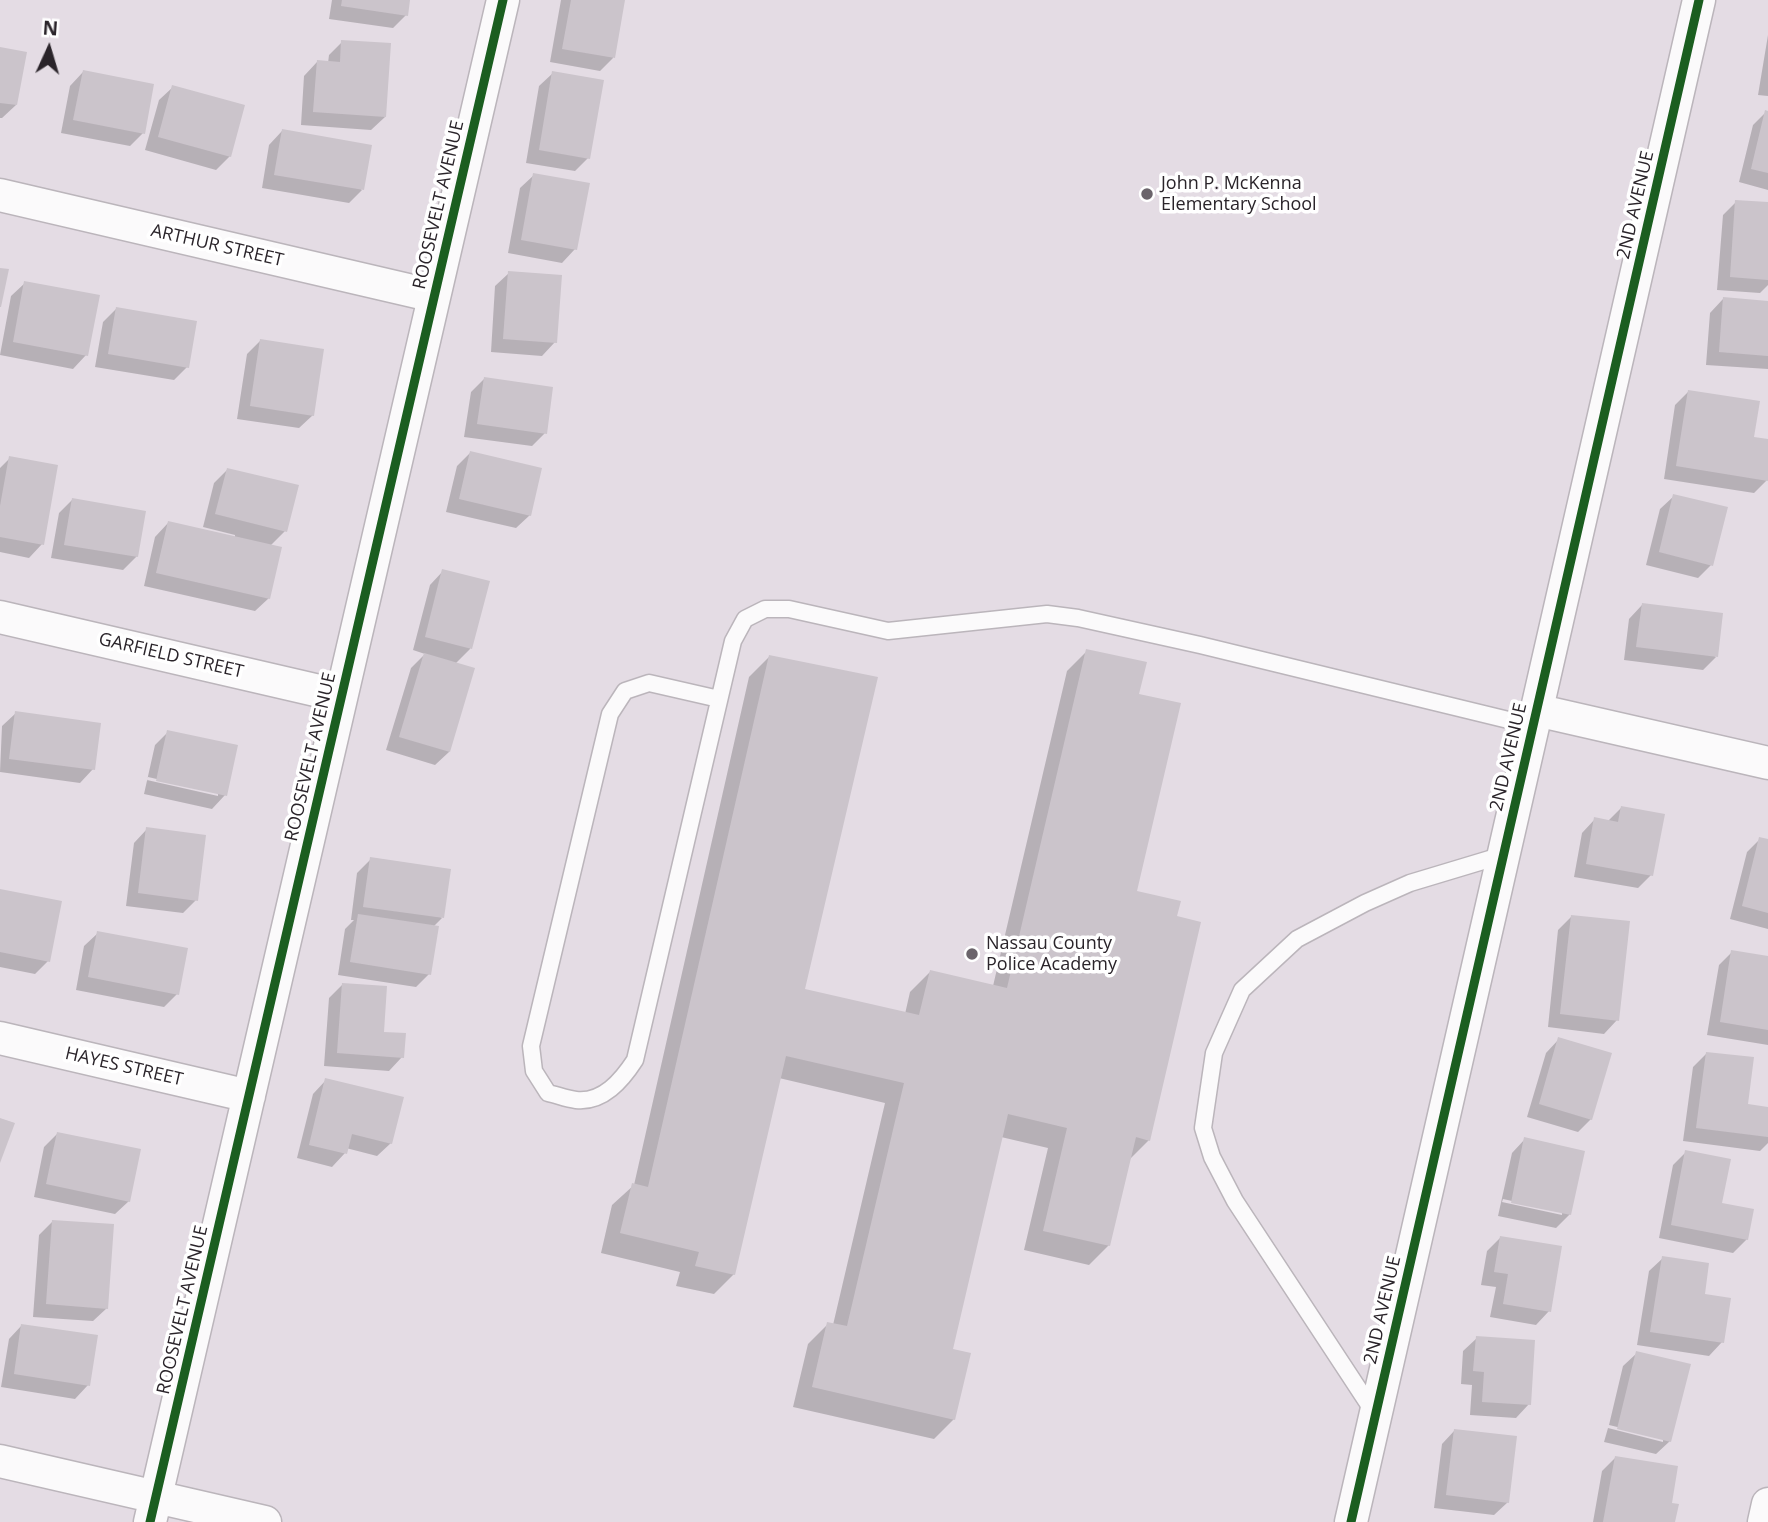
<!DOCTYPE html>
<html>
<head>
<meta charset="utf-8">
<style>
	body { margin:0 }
	#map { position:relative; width:1768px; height:1522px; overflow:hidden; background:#e4dce4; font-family:"Open Sans",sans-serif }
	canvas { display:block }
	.north { position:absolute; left:14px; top:14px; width:70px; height:70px; -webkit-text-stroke:5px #fff; paint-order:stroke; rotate:4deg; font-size:19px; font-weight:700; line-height:28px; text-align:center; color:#2a242a }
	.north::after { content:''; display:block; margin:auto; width:24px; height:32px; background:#2a242a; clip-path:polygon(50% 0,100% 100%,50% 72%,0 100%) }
</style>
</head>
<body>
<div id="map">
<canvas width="1768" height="1522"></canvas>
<div class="north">N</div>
</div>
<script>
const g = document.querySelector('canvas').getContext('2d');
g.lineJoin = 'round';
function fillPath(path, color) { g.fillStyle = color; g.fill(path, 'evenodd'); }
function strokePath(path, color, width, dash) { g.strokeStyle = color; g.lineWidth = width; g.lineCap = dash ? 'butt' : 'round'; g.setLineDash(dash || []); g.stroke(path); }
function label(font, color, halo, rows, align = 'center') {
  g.font = font + ' "Open Sans",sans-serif'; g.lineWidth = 7; g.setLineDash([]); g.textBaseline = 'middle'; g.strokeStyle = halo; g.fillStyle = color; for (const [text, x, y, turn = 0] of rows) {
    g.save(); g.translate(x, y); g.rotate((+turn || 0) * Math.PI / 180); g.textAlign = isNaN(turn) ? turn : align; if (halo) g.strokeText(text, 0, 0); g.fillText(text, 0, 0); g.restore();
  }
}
fillPath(new Path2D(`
	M332,0H408L406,15L393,28L329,19Z
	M561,0H623L613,58L600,71L550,62Z
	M1768,35V96L1758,95Z
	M342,42L385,117L371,130L301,125L304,76L317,62L328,63L329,55Z
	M0,49L16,105L2,118H0Z
	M83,72L143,133L130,146L61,133L70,86Z
	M553,73L588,158L575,171L526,163L539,86Z
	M173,87L230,156L216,170L145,150L159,100Z
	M1766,112H1768V190L1739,182L1753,125Z
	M282,131L362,190L349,203L262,188L269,145Z
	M534,175L575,249L562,263L508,253L520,188Z
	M1736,202L1768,204V285L1760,293L1717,290L1723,215Z
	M509,273L555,342L542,356L491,352L495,286Z
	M25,283L86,355L73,369L0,355L11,296Z
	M1723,299L1768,302V369L1706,365L1710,313Z
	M116,309L187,367L174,380L95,367L103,322Z
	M260,341L313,415L299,428L237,419L247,354Z
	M484,379L545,433L532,446L464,437L471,392Z
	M1688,392L1752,439L1768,441L1767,480L1754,493L1664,479L1675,405Z
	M470,453L530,515L516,528L446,512L457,466Z
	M10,458L42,544L29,558L0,552V468Z
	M227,470L285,531L270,546L269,598L255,611L144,586L155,537L168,523L235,538V535L203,527L214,483Z
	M1674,496L1711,565L1698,578L1646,565L1660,509Z
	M72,500L137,556L123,570L51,558L59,513Z
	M443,571L487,582L470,649L455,664L449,752L435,765L386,750L411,668L425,654L413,650L430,585Z
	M1642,605L1716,657L1703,670L1624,660L1629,619Z
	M1087,651L1137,695L1135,892L1149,1140L1129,1160L1109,1245L1089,1265L1024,1250L1048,1148L1001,1137L951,1350L954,1419L934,1439L793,1407L808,1344L828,1324L833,1325L885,1103L779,1078L734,1274L714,1294L676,1286L680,1272L601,1253L612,1205L634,1185L749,677L769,657L803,990L905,1014L910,992L930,972L993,986L1067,671Z
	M16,713L93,769L80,783L0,772L2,726Z
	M168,732L225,795L212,809L144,794L155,745ZM148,777L218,793V796L147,780Z
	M1621,808L1651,875L1638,888L1574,877L1582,833L1595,819L1607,822Z
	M147,829L196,900L183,913L126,906L134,843Z
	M1760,839L1768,841V929L1730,919L1747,852Z
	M371,859L442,918L433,927L429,974L416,987L338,975L345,929L354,920H351L357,873Z
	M0,891L48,961L35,974L0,967Z
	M1571,917L1617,1020L1604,1034L1548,1027L1558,930Z
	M98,933L177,994L164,1007L76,990L84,946Z
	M1732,952L1768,958V1045L1707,1035L1719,965Z
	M342,985L402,1057L389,1071L324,1066L329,998Z
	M1559,1039L1591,1119L1578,1132L1527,1117L1546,1053Z
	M1706,1054L1746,1106L1768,1109V1143L1760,1151L1683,1141L1693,1067Z
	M326,1080L391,1143L377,1156L346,1148L345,1153L332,1167L297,1158L313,1094Z
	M58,1133L129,1201L115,1214L34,1197L44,1147Z
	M1525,1139L1570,1214L1556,1228L1498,1216L1512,1153ZM1503,1199L1562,1212V1215L1502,1202Z
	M1686,1152L1747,1239L1733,1253L1659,1238L1673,1165Z
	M52,1222L107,1308L93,1321L33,1317L39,1235Z
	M1500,1238L1549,1311L1536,1325L1490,1317L1496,1287L1481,1285L1487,1251Z
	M1663,1258L1703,1296L1722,1342L1709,1356L1637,1345L1649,1271Z
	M22,1325L88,1385L75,1399L1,1387L9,1339Z
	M1477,1338L1529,1404L1516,1418L1470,1415L1472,1385L1461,1384L1463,1351Z
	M1637,1353L1670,1441L1656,1454L1604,1442L1608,1428L1663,1442V1438L1609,1425L1623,1366Z
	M1455,1430L1508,1502L1494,1515L1434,1508L1442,1444Z
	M1616,1457L1670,1504L1673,1522H1593L1602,1471Z`), '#0003');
fillPath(new Path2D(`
	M342,0H410L408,16L341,6Z
	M571,0H625L615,58L562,49Z
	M341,40L391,43L386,117L313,112L317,60L340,62Z
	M0,47L27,52L17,105L0,103Z
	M83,70L154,84L145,134L73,120Z
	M552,71L604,80L590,159L539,150Z
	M172,85L245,105L231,157L158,137Z
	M1765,110L1768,111V173L1751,169Z
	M282,129L372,145L364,190L274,175Z
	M533,173L590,183L577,250L521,240Z
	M1735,200L1768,202V280L1730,277Z
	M0,268L9,269L1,307H0Z
	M508,271L562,275L557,343L503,339Z
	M24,281L100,295L88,356L13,342Z
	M1723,297L1768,301V356L1719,352Z
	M116,307L197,321L189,368L108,354Z
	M260,339L324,349L314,416L250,406Z
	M484,377L553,387L547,434L477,424Z
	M1688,390L1760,401L1754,437L1768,439V481L1676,466Z
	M470,451L542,468L531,516L459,499Z
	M9,456L58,465L44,545L0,537V506Z
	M227,468L299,485L287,532L215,514Z
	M1673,494L1728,507L1713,566L1659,552Z
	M72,498L146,511L138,557L64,545Z
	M168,521L282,547L270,599L156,573Z
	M442,569L490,581L472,649L425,637Z
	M1642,603L1723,613L1718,657L1636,647Z
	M1086,649L1147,662L1139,694L1181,703L1137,891L1181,901L1177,916L1201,922L1150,1141L1136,1137L1110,1246L1043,1231L1067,1128L1008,1114L953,1349L971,1353L955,1420L812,1387L827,1322L847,1326L904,1083L786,1056L735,1275L695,1266L699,1252L620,1233L632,1183L648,1187L769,655L878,677L805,989L919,1015L930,970L1007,988Z
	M424,653L475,668L450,752L399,737Z
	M15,711L101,723L95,770L9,759Z
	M167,730L238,745L227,796L156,781Z
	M1621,806L1665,814L1653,876L1586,864L1594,817L1618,822Z
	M146,827L206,835L198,901L138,893Z
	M1759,837L1768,839V913L1742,906Z
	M370,857L451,869L444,918L363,907Z
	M0,889L62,901L50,962L0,952Z
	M358,914L439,926L431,975L350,962Z
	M1571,915L1630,921L1619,1021L1560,1014Z
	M97,931L188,948L179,995L88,977Z
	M1731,950L1768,956V1030L1720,1022Z
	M342,983L387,986L384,1032L406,1033L404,1058L337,1053Z
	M1558,1037L1612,1053L1592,1120L1539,1104Z
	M1706,1052L1754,1057L1748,1104L1768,1107V1137L1696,1128Z
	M325,1078L404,1097L392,1144L352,1134L347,1154L309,1145Z
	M0,1118L15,1123L0,1163Z
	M57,1132L141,1149L130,1202L46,1184Z
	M1524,1137L1585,1151L1571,1215L1511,1203Z
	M1685,1150L1731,1159L1722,1203L1754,1209L1748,1240L1671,1225Z
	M52,1220L114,1224L108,1309L46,1304Z
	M1500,1236L1562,1246L1551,1312L1503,1304L1508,1274L1494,1272Z
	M1662,1256L1709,1263L1705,1294L1731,1298L1724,1343L1650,1332Z
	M21,1324L98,1335L90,1386L14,1374Z
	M1476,1336L1535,1340L1531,1405L1482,1402L1484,1372L1473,1371Z
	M1636,1351L1691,1364L1671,1442L1617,1429Z
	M1454,1429L1517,1436L1509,1503L1446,1495Z
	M1615,1456L1678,1466L1672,1503L1679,1504L1675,1522H1603Z`), '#cbc4cb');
const lane = new Path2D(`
	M719,699L649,683L625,691L610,714L531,1046L534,1071L548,1093C557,1095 567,1099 576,1100C603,1103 622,1080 635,1060L733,641L745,619L765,609H789L888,631L1047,614L1078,618L1200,645L1533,726
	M1375,1414L1235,1201L1212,1157L1203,1128L1214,1053L1242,990L1297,939L1365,903L1410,883L1503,855`);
const street = new Path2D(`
	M0,195L434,296
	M0,617L341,696
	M1536,710L1768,763
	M0,1038L249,1096
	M0,1461L265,1522
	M150,1522L503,0
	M1351,1522L1699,0
	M1764,1522L1768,1504`);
strokePath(lane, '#bbb5bb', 19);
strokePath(street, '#bbb5bb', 35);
strokePath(lane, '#fbfafb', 16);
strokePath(street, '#fbfafb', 32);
strokePath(new Path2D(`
	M150,1522L503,0
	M1351,1522L1699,0`), '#1b5e20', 9);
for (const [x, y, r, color] of [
	[1147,194,7,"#6b646b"],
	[972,954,7,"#6b646b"]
]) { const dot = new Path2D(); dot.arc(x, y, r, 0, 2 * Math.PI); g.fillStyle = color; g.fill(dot); strokePath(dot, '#fff', 2.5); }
label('18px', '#2a242a', '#fff', [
	["John P. McKenna",1161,184],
	["Elementary School",1161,205],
	["Nassau County",986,944],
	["Police Academy",986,965]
], 'left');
label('18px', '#2a242a', '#fff', [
	["ROOSEVELT AVENUE",439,205,-77],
	["2ND AVENUE",1636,205,-77],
	["ARTHUR STREET",217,246,13],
	["GARFIELD STREET",171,656,13],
	["ROOSEVELT AVENUE",311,757,-77],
	["2ND AVENUE",1509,757,-77],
	["HAYES STREET",124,1067,13],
	["ROOSEVELT AVENUE",183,1310,-77],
	["2ND AVENUE",1383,1310,-77]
]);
</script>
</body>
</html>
